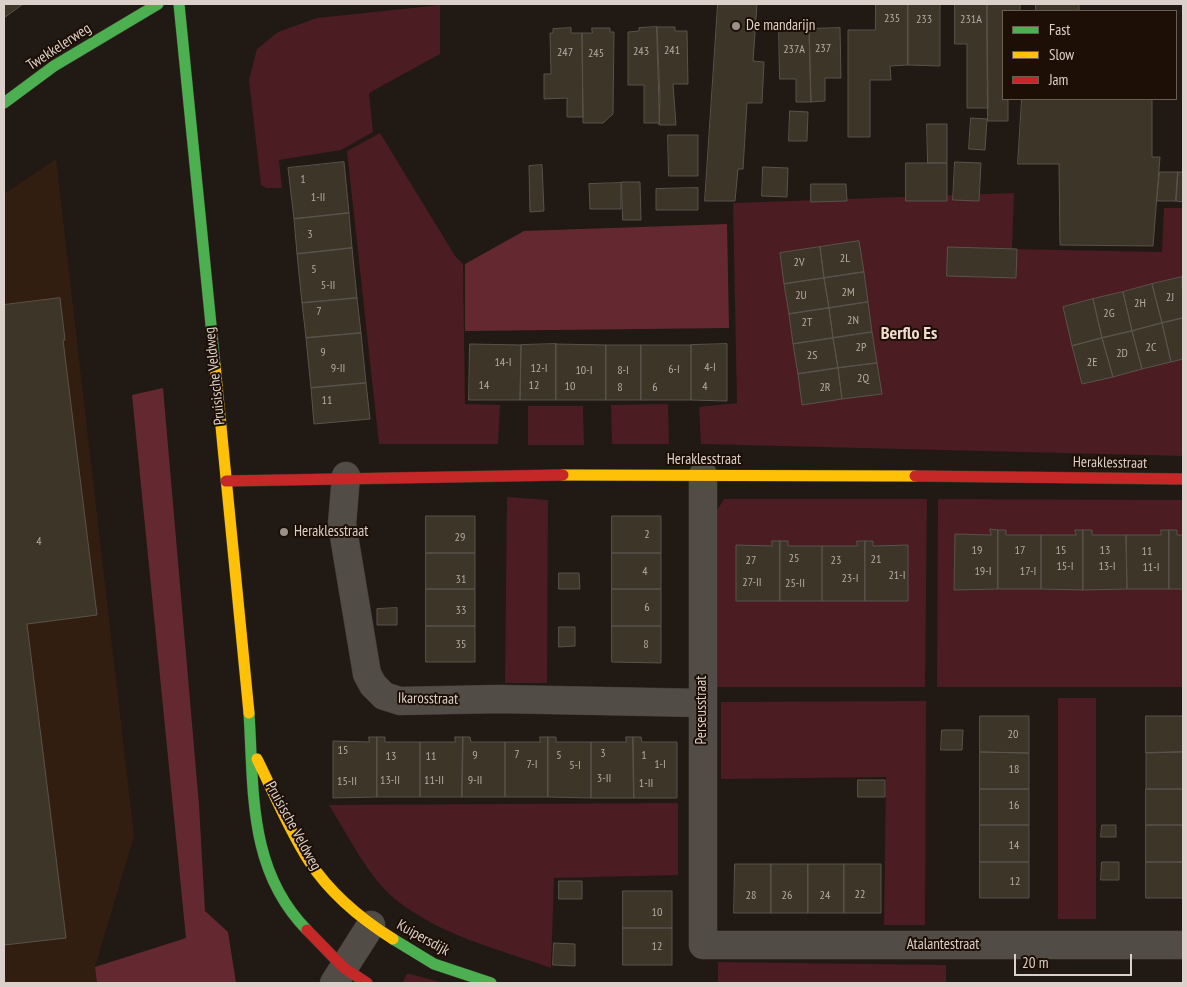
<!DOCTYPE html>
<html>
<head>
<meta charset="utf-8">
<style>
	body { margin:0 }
	#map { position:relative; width:1187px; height:987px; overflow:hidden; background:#211913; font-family:"PT Sans Narrow",sans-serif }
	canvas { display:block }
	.frame { position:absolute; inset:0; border:5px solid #dcd1ca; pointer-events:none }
	.legend { position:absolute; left:1002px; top:10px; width:175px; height:90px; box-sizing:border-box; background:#1d0f05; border:1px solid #695d54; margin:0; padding:6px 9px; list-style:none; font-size:15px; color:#dcd1ca }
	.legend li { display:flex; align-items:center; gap:10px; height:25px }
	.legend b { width:25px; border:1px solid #695d54 }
	.scale { position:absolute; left:1014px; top:954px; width:118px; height:22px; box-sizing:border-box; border:2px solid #dcd1ca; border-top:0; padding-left:6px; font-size:15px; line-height:18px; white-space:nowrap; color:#dcd1ca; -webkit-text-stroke:4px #1d0f05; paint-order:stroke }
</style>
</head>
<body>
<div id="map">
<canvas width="1187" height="987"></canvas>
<div class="frame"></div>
<ul class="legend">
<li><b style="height:6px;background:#4caf50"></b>Fast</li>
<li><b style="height:6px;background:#ffc107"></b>Slow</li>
<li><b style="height:6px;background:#c62828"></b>Jam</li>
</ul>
<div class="scale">20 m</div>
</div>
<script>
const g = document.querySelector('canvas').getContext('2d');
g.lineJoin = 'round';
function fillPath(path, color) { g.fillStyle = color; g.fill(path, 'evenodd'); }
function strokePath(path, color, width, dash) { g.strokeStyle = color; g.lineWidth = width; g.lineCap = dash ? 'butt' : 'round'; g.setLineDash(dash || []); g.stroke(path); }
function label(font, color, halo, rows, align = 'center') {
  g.font = font + ' "PT Sans Narrow",sans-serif'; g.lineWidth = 4; g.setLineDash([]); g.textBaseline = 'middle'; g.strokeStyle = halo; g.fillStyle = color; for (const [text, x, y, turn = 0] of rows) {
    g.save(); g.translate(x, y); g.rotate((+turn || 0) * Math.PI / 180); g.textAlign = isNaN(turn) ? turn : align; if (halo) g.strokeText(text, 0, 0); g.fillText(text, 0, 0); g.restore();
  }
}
fillPath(new Path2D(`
	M56,159L134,836L95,967L97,983H4V194Z`), '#311e10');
fillPath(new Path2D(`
	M440,5V54L369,93L373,132L341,150L279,160L282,188H267L261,185L249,80L257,49L278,32L317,18Z
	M380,133L455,256L463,264L465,404L500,405L498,444H379L347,151Z
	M1014,193L1012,249L1162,252L1164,208H1183V456L701,444L699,407L737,403L733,203Z
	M668,404L669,444H612L611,405Z
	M528,406H583L584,445H528Z
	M507,497L548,500L547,683H505Z
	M724,499H927L925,687H714L716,512Z
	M938,499L1183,500V687H937Z
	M1058,698H1096V919H1058Z
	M926,701L925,925H884L886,777L721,779V702Z
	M678,803V875L554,878L551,968C498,949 439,935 395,899C368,877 348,835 329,805Z
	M718,962L946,965V983H718Z
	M407,974H410L444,983H402Z`), '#4b1c22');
fillPath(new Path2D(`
	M727,224L729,328L465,331V264L524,231Z
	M163,388L199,805L205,911L228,932L236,983H97L95,967L186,938L132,395Z`), '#642930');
const building = new Path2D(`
	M4,4H23L4,18Z
	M718,4H757L753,61L764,62L762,103H747L743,169H738L735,201H705Z
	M876,4H908V65L890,66L891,80H870V137H848V30H875Z
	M908,4H940V66L908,65Z
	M955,4H987L988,108H967V44H955Z
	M987,4H1020V11H1003V99H1008V121H988Z
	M1036,4H1079V11H1036Z
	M657,27L660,98L659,125V123H644V85H628V32L639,31V28Z
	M657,27H675V31H687L688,84H673L676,125H660Z
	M571,28V33H582L583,117H567V98L544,99V74H551L550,33H553V29Z
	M592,28H610V32H614L613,114L603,123H583L582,33H592Z
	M840,28L841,78H825V101L811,102L809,29Z
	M779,29H809L811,102H796V79H780Z
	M1022,99H1152V157H1160L1153,246L1060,245L1059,164H1018Z
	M790,111L808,112L807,141H789Z
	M971,118L987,119L985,150L969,149Z
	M927,124H947V163H928Z
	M668,135H698V176H669Z
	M344,162L349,213L294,219L288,168Z
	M955,162L981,163L979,201L953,200Z
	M906,163H947V201H906Z
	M542,165L544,211L530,212L529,166Z
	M763,167L788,168L787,197L762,196Z
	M1160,172H1178L1176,201H1157Z
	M1178,172H1183V202L1176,201Z
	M622,182H640L641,220H623Z
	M621,183V209H590L589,184Z
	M811,184H846L847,201L811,202Z
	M698,188V210H656V189Z
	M349,213L352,248L297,254L294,219Z
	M859,241L864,272L824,278L820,247Z
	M820,247L824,278L784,284L780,253Z
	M948,247L1017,249L1016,278L947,276Z
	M352,248L357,298L302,303L297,254Z
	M864,272L868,302L829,308L824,278Z
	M1182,277L1183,318L1162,323L1152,284Z
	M824,278L829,308L789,314L784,284Z
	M1152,284L1162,323L1132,331L1123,292Z
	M1123,292L1132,331L1102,338L1093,299Z
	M60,298L65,340H63L97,615L27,624L66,938L4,945V305Z
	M357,298L361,333L306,338L302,303Z
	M1093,299L1102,338L1072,346L1063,307Z
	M868,302L872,332L833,338L829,308Z
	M829,308L833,338L793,344L789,314Z
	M1183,318V359L1171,362L1162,323Z
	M1162,323L1171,362L1142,369L1132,331Z
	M1132,331L1142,369L1113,377L1102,338Z
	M872,332L877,363L838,368L833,338Z
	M361,333L366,383L311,388L306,338Z
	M833,338L838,368L798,374L793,344Z
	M1102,338L1113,377L1082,384L1072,346Z
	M470,344L521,345L520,400H469Z
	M556,344V400H520L521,345Z
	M556,344L606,345V400H556Z
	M727,344V401L691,400V345Z
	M606,345H641V400H606Z
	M641,345H691V400H641Z
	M877,363L882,394L842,399L838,368Z
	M838,368L842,399L802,405L798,374Z
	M366,383L370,419L314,424L311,388Z
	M426,516H475V553H426Z
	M612,516H661V553H612Z
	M990,529L998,530V589L954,590L955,534L991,535Z
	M998,530H1006V535H1041V589H998Z
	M1075,530H1083V590L1041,589V535H1076Z
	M1083,530H1092V535H1126L1127,589L1083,590Z
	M1161,530H1169V589H1127L1126,535H1161Z
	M1169,530H1177V535H1183V589H1169Z
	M772,541H780V601H736V545L772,546Z
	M780,541H788V546H822V601H780Z
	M857,541H865V601H822V546H857Z
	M865,541H873V546L908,545V601H865Z
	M426,553H475V589H426Z
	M612,553H661V589H612Z
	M559,573H579L580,589H559Z
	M426,589H475V626H426Z
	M612,589H661V626H612Z
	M397,608V625H377V609Z
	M426,626H475V662H426Z
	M612,626H661V663L612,662Z
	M559,627H575V646L559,647Z
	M980,716H1029V753L980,752Z
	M1146,716H1183V752L1146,753Z
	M942,730H963L962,750H941Z
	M369,737H377V797L333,798V741L369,742Z
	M377,737H385V742H420V797H377Z
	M455,737H463L462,797H420V742H455Z
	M463,737H470L471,742H505V797H462Z
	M540,737H548V797H505V742H540Z
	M548,737H556V742H591V798L548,797Z
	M626,737H633L634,798H591V742H626Z
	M633,737H641L642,742H677V798H634Z
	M980,752L1029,753V789H980Z
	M1183,752V789H1146V753Z
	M858,780H885V797H858Z
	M980,789H1029V825H980Z
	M1146,789H1183V825H1146Z
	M980,825H1029V862H980Z
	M1102,825H1116V837H1101Z
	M1146,825H1183V862H1146Z
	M980,862H1029V898H980Z
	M1102,862H1119V880H1101Z
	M1146,862H1183V898H1146Z
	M735,864H771V913H734Z
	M771,864H808V913H771Z
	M808,864H844V913H808Z
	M844,864H881V913H844Z
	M559,881H582V899H559Z
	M623,891H672V928H623Z
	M623,928H672V965H623Z
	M554,943L575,944V966L553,965Z`);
fillPath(building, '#3d3528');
strokePath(building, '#59534c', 1);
const street = new Path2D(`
	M703,475V945H1183
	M346,476L342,524L367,674L373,685L384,696L400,701L499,699L702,703
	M334,983L371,925`);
const fast = new Path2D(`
	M179,4L215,365
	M4,103L54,66L158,4
	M249,713C254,792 248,870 307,930
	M393,939L434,964L491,983`);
const slow = new Path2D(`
	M215,365L249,713
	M563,475L915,476
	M257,759C274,793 289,830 309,861C330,893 361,919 393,939`);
const jam = new Path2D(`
	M915,476L1183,479
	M226,481L563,475
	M307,930L344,968L367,983`);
strokePath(street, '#3c3631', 29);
strokePath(fast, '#3c3631', 12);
strokePath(slow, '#3c3631', 12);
strokePath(jam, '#3c3631', 12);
strokePath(street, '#524c47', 28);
strokePath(fast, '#4caf50', 11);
strokePath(slow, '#ffc107', 11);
strokePath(jam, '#c62828', 11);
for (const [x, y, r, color] of [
	[736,26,5,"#9b918a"],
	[284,532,5,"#9b918a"]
]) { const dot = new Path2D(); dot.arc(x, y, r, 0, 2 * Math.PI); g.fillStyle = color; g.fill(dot); strokePath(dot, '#1d0f05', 2); }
label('12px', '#b4aaa2', null, [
	["235",892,19],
	["233",924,20],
	["231A",971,20],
	["237",823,49],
	["237A",794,50],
	["241",672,51],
	["243",641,52],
	["247",565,53],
	["245",596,54],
	["1",303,180],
	["1-II",318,198],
	["3",310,235],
	["2L",845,259],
	["2V",799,263],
	["5",314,270],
	["5-II",328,286],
	["2M",848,293],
	["2U",801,296],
	["2J",1170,298],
	["2H",1140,304],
	["7",319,312],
	["2G",1109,314],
	["2N",853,321],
	["2T",807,323],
	["2P",861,348],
	["2C",1151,348],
	["9",323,353],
	["2D",1122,354],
	["2S",812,356],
	["14-I",503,363],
	["2E",1092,363],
	["4-I",710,368],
	["9-II",338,369],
	["12-I",539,369],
	["6-I",674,370],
	["10-I",584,371],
	["8-I",623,371],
	["2Q",863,379],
	["14",484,386],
	["12",534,386],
	["10",570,387],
	["4",705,387],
	["8",620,388],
	["6",655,388],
	["2R",825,388],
	["11",327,401],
	["2",647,535],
	["29",460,538],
	["4",39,542],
	["19",977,551],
	["17",1020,551],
	["15",1061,551],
	["13",1105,551],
	["11",1147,552],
	["25",794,559],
	["21",876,560],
	["27",751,561],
	["23",836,561],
	["15-I",1065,567],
	["13-I",1107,567],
	["11-I",1151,568],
	["4",645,572],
	["19-I",983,572],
	["17-I",1028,572],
	["21-I",897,576],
	["23-I",850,579],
	["31",461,580],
	["27-II",752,583],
	["25-II",795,584],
	["6",647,608],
	["33",461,611],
	["35",461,645],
	["8",646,645],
	["20",1013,735],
	["15",343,751],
	["3",603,754],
	["7",517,755],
	["9",475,756],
	["5",559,756],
	["1",644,756],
	["13",391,757],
	["11",431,757],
	["7-I",532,765],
	["1-I",660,765],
	["5-I",575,766],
	["18",1014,770],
	["3-II",604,779],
	["13-II",390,781],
	["11-II",434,781],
	["9-II",475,781],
	["15-II",347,782],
	["1-II",646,784],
	["16",1014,806],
	["14",1014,846],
	["12",1015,882],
	["22",860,895],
	["28",751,896],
	["26",787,896],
	["24",825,896],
	["10",657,913],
	["12",657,947]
]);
label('15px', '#dcd1ca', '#1d0f05', [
	["De mandarijn",746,26],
	["Heraklesstraat",294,532]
], 'left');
label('15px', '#dcd1ca', '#1d0f05', [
	["Twekkelerweg",59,47,-33],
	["Pruisische Veldweg",215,376,-96],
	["Heraklesstraat",704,460],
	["Heraklesstraat",1110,463,1],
	["Ikarosstraat",428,699,1],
	["Perseusstraat",702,710,-90],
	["Pruisische Veldweg",293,826,61],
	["Kuipersdijk",423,938,29],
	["Atalantestraat",943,945]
]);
label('bold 18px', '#f0dbcc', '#1d0f05', [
	["Berflo Es",909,334]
]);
</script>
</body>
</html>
